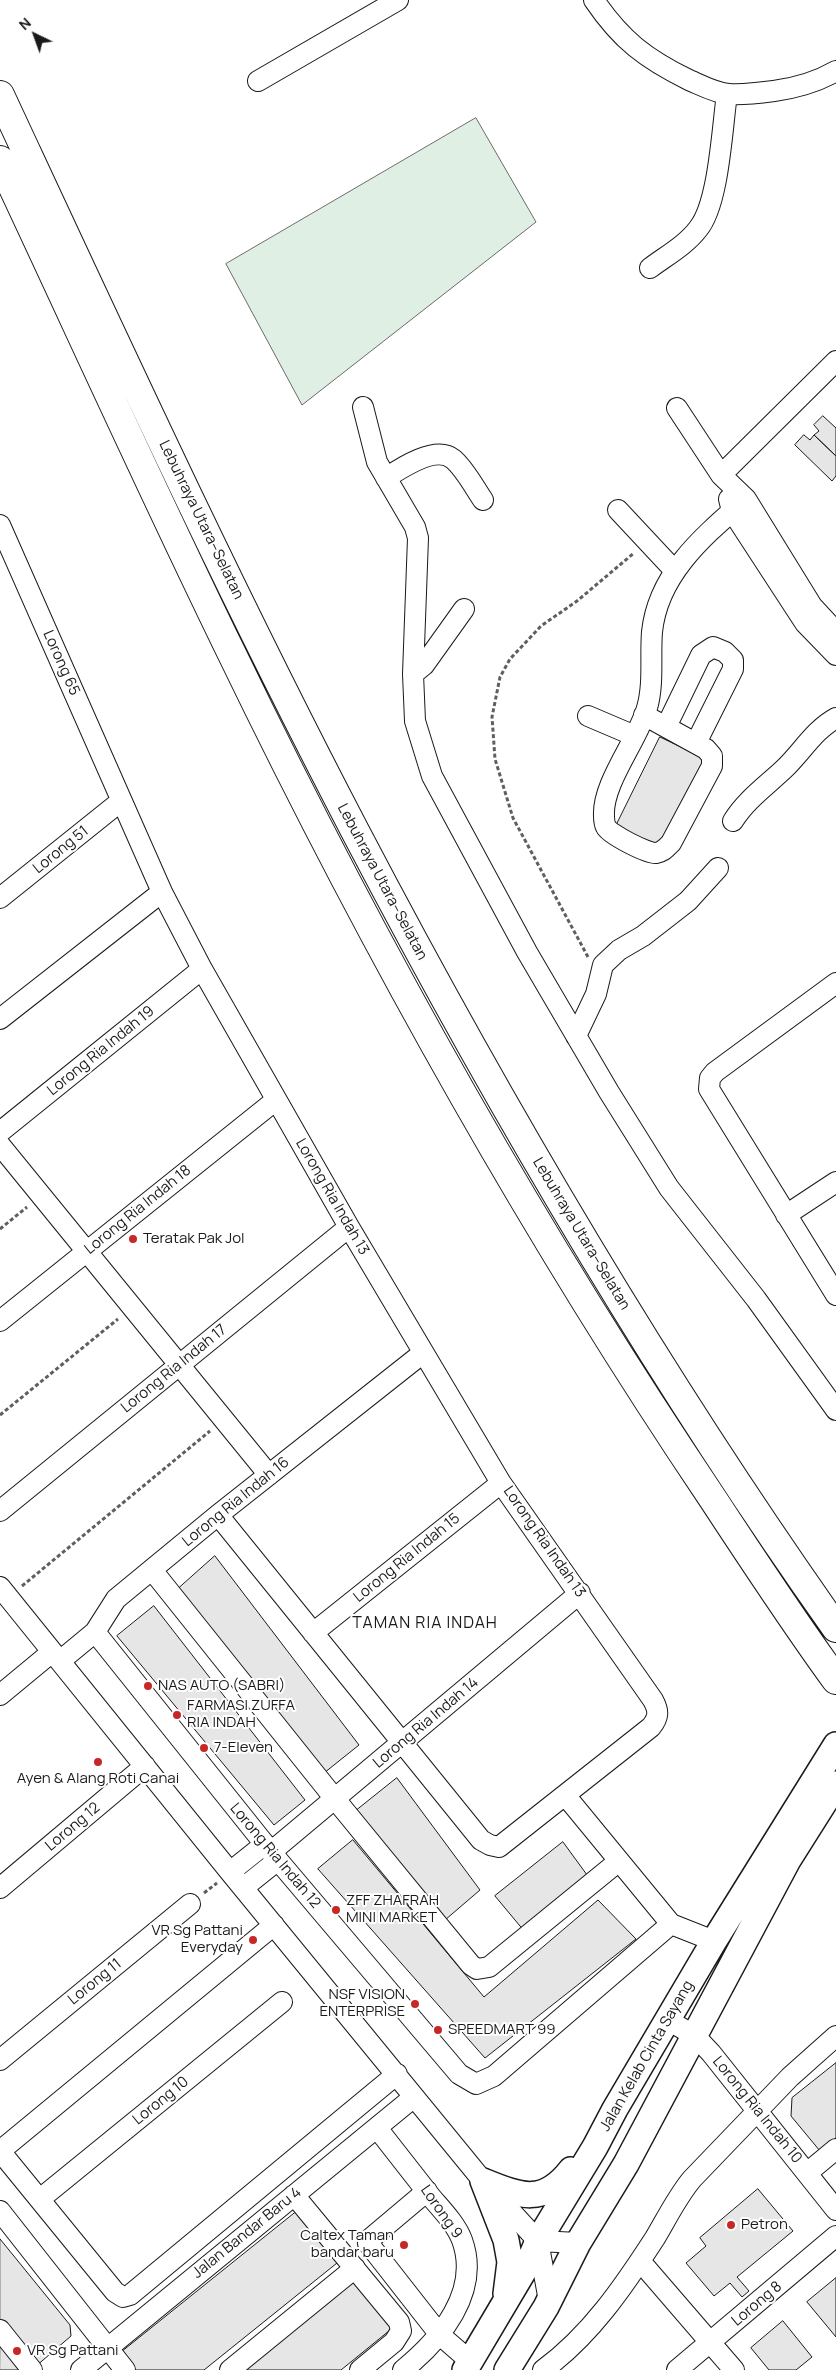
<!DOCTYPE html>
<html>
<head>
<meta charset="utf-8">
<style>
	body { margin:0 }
	#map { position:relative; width:836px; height:2370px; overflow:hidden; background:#fff; font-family:Manrope,sans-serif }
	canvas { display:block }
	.north { position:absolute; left:10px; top:10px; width:50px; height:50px; -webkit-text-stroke:4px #fff; paint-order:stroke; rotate:318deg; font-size:14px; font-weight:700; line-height:20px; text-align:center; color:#1a1a1a }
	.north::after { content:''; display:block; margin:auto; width:18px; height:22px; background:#1a1a1a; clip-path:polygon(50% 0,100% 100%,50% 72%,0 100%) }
</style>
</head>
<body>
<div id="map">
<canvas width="836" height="2370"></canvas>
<div class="north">N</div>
</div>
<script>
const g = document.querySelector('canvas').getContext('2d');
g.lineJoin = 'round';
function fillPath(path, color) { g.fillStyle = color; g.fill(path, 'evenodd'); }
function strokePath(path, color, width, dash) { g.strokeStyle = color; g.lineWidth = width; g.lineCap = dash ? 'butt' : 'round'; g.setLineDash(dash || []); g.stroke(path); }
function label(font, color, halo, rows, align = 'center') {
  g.font = font + ' Manrope,sans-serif'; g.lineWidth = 4; g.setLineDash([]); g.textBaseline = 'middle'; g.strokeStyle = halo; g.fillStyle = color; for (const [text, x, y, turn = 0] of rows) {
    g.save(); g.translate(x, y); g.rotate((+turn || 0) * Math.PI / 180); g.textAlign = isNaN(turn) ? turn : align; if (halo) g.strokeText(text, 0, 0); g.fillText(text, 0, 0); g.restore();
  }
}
const green = new Path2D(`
	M476,118L536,222L302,405L226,264Z`);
fillPath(green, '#e0efe3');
strokePath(green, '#6a6a6a', 1);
const building = new Path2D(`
	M823,416L836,428V456L814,435L819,431L814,425Z
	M804,435L810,440L814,435L836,456V476L832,481L795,445Z
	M660,737L708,760L659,845L615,828Z
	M215,1556L359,1745L324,1773L178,1589Z
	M154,1606L305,1800L274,1825L117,1636Z
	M397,1778L480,1890L445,1920L357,1810Z
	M353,1840L484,1997L598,1900L636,1939L485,2058L318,1869Z
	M563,1842L590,1879L525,1932L495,1896Z
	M836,2063V2138L820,2151L791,2116L792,2098Z
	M758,2189L793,2231L737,2277L749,2291L742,2297L730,2283L714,2296L686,2263L706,2246L700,2238Z
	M296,2212L337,2263L204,2370H130L118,2355Z
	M0,2239L70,2325L71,2336L35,2367L0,2323Z
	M357,2278L395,2326L341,2370H243Z
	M836,2278V2337L807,2302Z
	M783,2321L812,2357L796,2370H769L751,2348Z
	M0,2342L22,2370H0Z`);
fillPath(building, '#e6e6e6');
strokePath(building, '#1a1a1a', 1);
const minor = new Path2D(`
	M594,0C621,40 646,59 689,80C701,85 715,93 729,94C744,95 759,93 774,91C796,88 817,82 836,71
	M258,81L398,0
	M650,268C666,256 686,245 698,229C719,204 722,128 727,94
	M363,407L377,462L415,527L418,538L413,674L415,721L432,776L527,952L609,1092L669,1188L756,1299L836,1410
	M677,408L721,475L746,499L812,606L836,632
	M721,475L836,361
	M386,478C401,468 436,445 453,459C465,469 474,487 483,500
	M729,499L732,511L805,623L836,655
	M618,510L675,571
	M0,525L162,892L202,969L349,1227L501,1483L653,1700C659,1711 659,1717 651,1727L499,1847L490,1845L481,1840L218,1515
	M413,674L424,665L464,609
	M644,715L706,749L712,756V766L671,843C666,848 663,852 656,853C648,854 609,834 606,827C605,825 604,819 604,816C602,783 638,740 647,708C654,684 650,656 652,632C658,573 705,535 746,499
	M588,716L635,736
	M666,727L701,655L713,647L725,652L733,660V669L696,743
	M733,821C746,800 766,786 784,769C802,752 814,730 836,718
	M0,898L121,801
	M836,983L715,1072L710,1078L709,1089L836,1295
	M0,1019L162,892
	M576,1036L596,994L603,965L619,950L643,936L688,901L718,868
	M0,1132L202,969
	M0,1145L269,1475
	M786,1215L836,1182
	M0,1321L276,1100
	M0,1511L349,1227
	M152,1570L335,1799L471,1965L477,1969L489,1967L619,1861
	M0,1587L230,1872L483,2181L538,2241L549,2301
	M95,1632L271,1852L459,2074L476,2084L494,2076L671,1924
	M313,1633L501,1483
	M60,1661L95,1632L116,1599L218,1515L423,1353
	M0,1695L52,1652
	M565,1795L671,1924L714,1941
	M271,1852L580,1593
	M230,1872L265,1844
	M0,1888L145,1766
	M243,1888L278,1860
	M668,2020L695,2036L711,2053L836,2210
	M0,2060L190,1904
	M377,2128C395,2151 413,2174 431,2197C442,2210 456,2224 462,2240C481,2292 440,2340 403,2370
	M0,2151L115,2292L123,2297L130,2295L397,2074
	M0,2151L274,1925
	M807,2173L836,2149
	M427,2191L370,2239L368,2243L440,2335L470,2361
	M294,2195L399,2322L401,2331L394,2342L360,2370
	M40,2199L282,2002
	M0,2211L125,2370
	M538,2241L578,2243
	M640,2261L734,2370
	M0,2330L32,2370
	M81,2370L414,2097
	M230,2370L355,2268
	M543,2370C590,2336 624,2286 655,2238C667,2218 677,2197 692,2179L790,2077L836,2036
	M677,2370L836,2236`);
const major = new Path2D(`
	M483,2181C520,2196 543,2206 571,2170
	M483,2181L506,2240L510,2262L506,2294
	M465,2370L529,2262L538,2241L595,2147L615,2109L714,1941L836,1745
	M507,2370L546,2307L578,2243L626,2164L788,1860L836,1784`);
const highway = new Path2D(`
	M0,95C115,342 229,590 355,831C499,1106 657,1375 836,1628
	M0,160C77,324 151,488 230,650C372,944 531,1229 713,1499C753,1560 793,1621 836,1680`);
strokePath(minor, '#1a1a1a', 22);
strokePath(major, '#1a1a1a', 28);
strokePath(highway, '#1a1a1a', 30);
strokePath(new Path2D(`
	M588,957L513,818L495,759L492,717L500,677L510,659L541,626L577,601L634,553
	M0,1229L27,1207
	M0,1415L118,1319
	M22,1586L210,1431
	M204,1893L217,1883`), '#5f5f5f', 3, [4, 2.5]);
strokePath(minor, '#fff', 20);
strokePath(major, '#fff', 25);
strokePath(highway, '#fff', 28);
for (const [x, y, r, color] of [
	[133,1239,5,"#c62828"],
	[148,1686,5,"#c62828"],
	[177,1715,5,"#c62828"],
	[204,1748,5,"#c62828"],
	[98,1762,5,"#c62828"],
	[336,1910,5,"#c62828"],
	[253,1940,5,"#c62828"],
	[415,2004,5,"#c62828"],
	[438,2030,5,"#c62828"],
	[731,2225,5,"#c62828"],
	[404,2245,5,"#c62828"],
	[17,2351,5,"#c62828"]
]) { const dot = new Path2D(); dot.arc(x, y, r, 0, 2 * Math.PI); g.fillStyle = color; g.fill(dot); strokePath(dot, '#fff', 2); }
label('15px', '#1a1a1a', '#fff', [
	["Lebuhraya Utara–Selatan",201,520,64],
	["Lorong 65",61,663,66],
	["Lorong 51",61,850,-39],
	["Lebuhraya Utara–Selatan",382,882,62],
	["Lorong Ria Indah 19",101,1051,-39],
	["Lorong Ria Indah 13",332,1197,60],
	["Lorong Ria Indah 18",138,1210,-39],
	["Lebuhraya Utara–Selatan",581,1234,59],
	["Lorong Ria Indah 17",174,1369,-39],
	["Lorong Ria Indah 16",236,1502,-39],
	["Lorong Ria Indah 13",544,1542,55],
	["Lorong Ria Indah 15",407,1558,-39],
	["Lorong Ria Indah 14",426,1723,-40],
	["Lorong 12",73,1827,-40],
	["Lorong Ria Indah 12",275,1856,50],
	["Lorong 11",95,1982,-39],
	["Jalan Kelab Cinta Sayang",647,2056,-60],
	["Lorong 10",161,2101,-39],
	["Lorong Ria Indah 10",757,2110,51],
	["Lorong 9",441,2212,55],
	["Jalan Bandar Baru 4",247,2233,-39],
	["Lorong 8",757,2304,-40]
]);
label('15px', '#1a1a1a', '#fff', [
	["Teratak Pak Jol",143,1239],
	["NAS AUTO (SABRI)",158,1686],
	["FARMASI ZUFFA",187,1706],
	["RIA INDAH",187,1723],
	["7-Eleven",214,1748],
	["Ayen & Alang Roti Canai",98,1779,"center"],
	["ZFF ZHAFRAH",346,1901],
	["MINI MARKET",346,1918],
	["VR Sg Pattani",243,1931,"right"],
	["Everyday",243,1948,"right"],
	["NSF VISION",405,1995,"right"],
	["ENTERPRISE",405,2012,"right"],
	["SPEEDMART 99",448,2030],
	["Petron",741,2225],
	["Caltex Taman",394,2236,"right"],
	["bandar baru",394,2253,"right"],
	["VR Sg Pattani",27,2351]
], 'left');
g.letterSpacing = '1px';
label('16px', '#1a1a1a', '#fff', [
	["TAMAN RIA INDAH",425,1624]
]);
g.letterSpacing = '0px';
</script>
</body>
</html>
